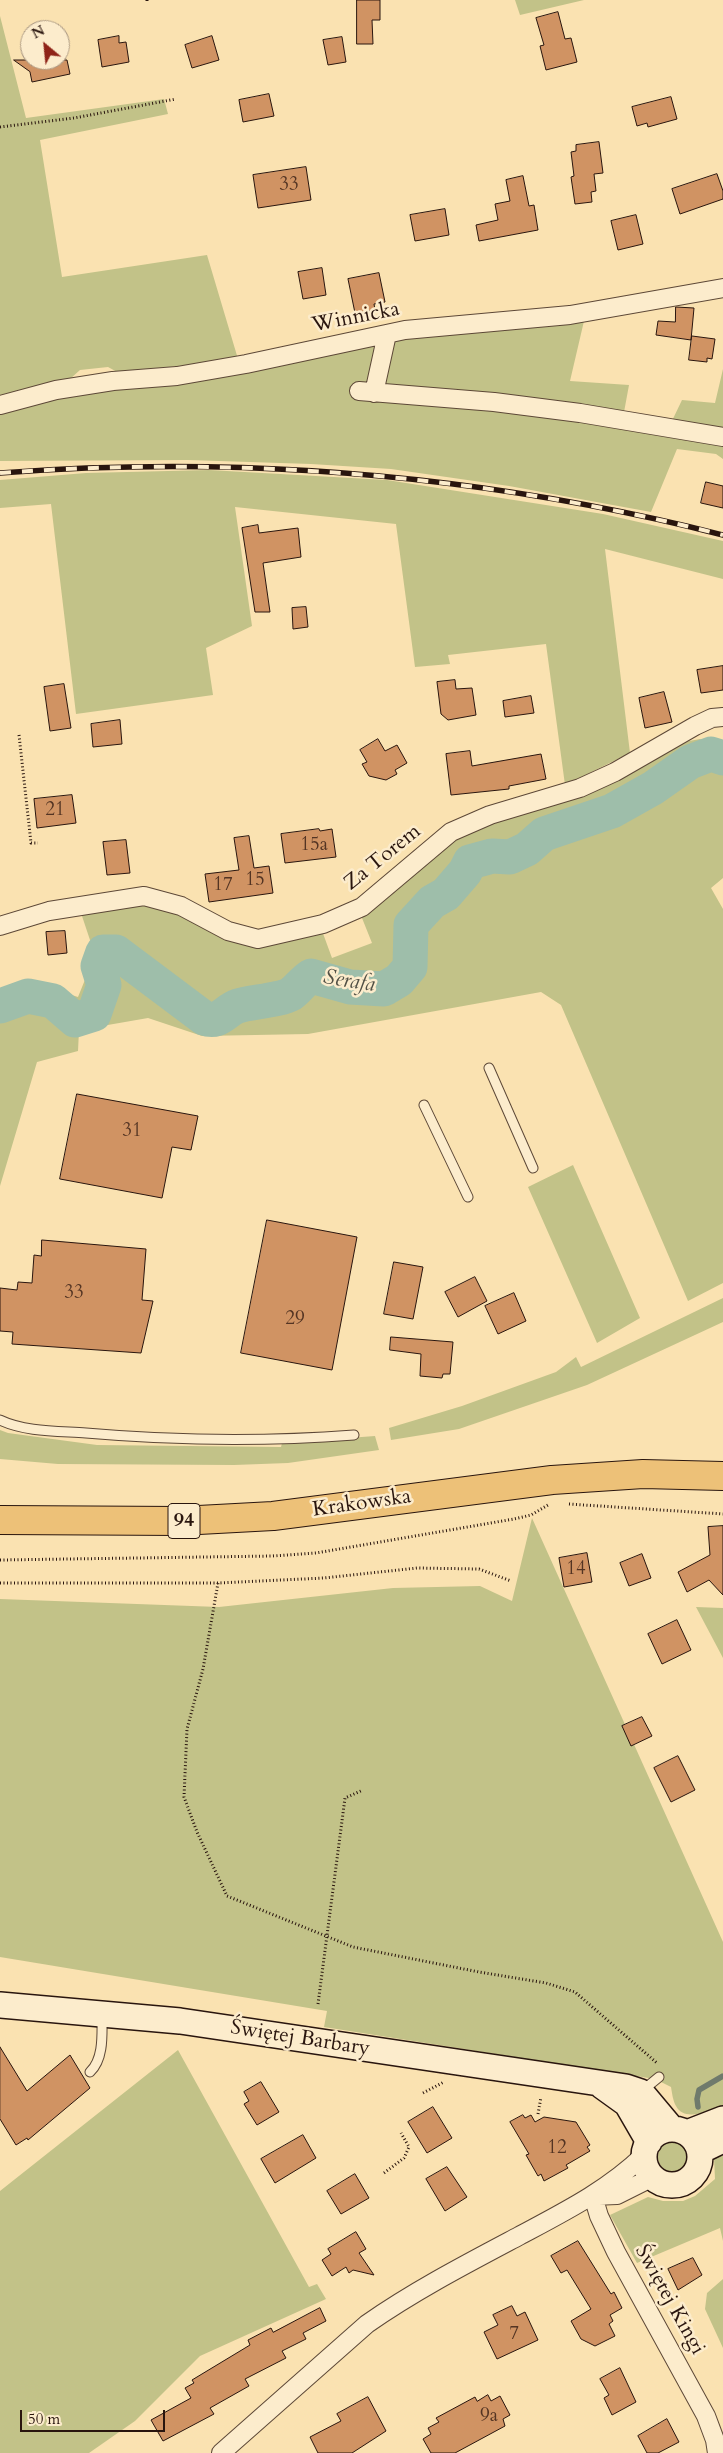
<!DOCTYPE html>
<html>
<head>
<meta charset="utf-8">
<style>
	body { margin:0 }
	#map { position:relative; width:723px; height:2453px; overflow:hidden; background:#fae2b1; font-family:Cardo,serif }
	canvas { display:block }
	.north { position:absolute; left:20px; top:20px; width:50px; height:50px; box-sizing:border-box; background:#fceccc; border:1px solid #a89680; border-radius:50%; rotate:332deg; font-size:14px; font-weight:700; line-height:20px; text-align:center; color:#29150e }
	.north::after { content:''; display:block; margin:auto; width:18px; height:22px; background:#8f2418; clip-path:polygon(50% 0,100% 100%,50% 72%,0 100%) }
	.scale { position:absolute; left:20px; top:2410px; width:145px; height:22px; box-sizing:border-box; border:2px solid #29150e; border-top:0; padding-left:6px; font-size:15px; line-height:18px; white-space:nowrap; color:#29150e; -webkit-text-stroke:4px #fceccc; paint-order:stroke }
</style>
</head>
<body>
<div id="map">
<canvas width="723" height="2453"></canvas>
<div class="north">N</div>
<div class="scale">50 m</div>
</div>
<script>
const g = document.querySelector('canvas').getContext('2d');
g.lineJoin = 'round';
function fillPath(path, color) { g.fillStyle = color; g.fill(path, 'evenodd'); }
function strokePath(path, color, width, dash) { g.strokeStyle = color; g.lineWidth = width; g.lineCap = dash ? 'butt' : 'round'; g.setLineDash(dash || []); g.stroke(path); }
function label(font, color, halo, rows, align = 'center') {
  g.font = font + ' Cardo,serif'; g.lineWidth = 5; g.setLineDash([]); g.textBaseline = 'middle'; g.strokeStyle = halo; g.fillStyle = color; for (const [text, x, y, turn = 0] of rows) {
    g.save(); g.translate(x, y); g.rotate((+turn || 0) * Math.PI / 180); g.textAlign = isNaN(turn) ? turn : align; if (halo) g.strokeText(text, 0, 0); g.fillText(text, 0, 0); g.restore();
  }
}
fillPath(new Path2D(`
	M515,0H584L520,15Z
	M0,16L26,118L164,99L168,114L40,140L62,277L207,255L238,359L119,373L108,367L80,370L70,379L0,395Z
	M584,321L570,381L629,385L622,423L670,425L682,400L715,403L723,369V459L716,454L677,449L651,512L509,486L391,469L311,464L188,460L0,461V412L57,397L199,379L358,346L454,332Z
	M209,470L387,480L603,514L723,541V579L605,549L630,753L565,785L546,644L448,655L450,664L415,667L396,524L235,507L252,626L206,648L213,695L76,714L51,504L0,508V480L86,473Z
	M700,739L723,749V878L711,888L723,909V1283L688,1301L561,1005L541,992L308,1034L202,1036L148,1018L79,1030L78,1051L37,1062L0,1186V995L37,984L78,997L95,955L81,913L142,902L177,913L234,940L321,928L332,958L372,943L360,913L455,837L639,765L689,741Z
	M573,1165L640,1318L597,1343L528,1187Z
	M723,1298V1322L587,1385L459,1429L391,1440L389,1428L462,1406L556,1372L576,1357L581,1367Z
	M0,1430L8,1433L97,1445L281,1447L282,1443L375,1436L379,1450L288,1463L234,1465L58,1464L0,1459Z
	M532,1518L723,1942V2105C710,2110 685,2123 676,2106C673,2101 672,2093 671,2087L655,2079L324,2027L327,2011L0,1957V1599L219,1607L393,1588L480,1586L512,1601Z
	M696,1607L723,1608V1658Z
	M178,2050L309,2287L317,2284L326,2299L200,2356L135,2421L89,2453H0V2191Z
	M658 2157a15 15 0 1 1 30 0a15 15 0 1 1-30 0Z
	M723,2156V2241L720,2228L637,2263L610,2215L648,2197L663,2201H683L695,2196L715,2179L714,2157Z
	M723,2279V2348L705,2309L707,2293Z`), '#c2c288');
strokePath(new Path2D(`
	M698,2107L697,2099L699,2090L723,2076`), '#6f7a6c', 5.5);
strokePath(new Path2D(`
	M0,1006L28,996L53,1001L75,1020L94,1014L104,985L98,966L103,952H116L204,1018C220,1024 224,1011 238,1006C251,1002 281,1000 291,994C298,989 303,981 311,976L350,987L384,989L399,980L410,967L411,925L432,902L446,894L465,872L470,862L492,856L510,857L527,849L544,834L612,811L653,788L690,762L711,754L723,758`), '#9ebeaa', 35);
const building = new Path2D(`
	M357,0H380V20H372L373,44H357Z
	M558,12L565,39L571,38L577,62L546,70L540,46L544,45L536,18Z
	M119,36V43L126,42L129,62L102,67L98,40Z
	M212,36L219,60L192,68L185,45Z
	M342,37L346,62L328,65L323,40Z
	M14,60H67L70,74L32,82L30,72Z
	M269,94L274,116L243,122L239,100Z
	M671,97L677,119L648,127L647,123L637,126L632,107Z
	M599,142L603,173L594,174L596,191L591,192L592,202L575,204L571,177L574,176L571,152L576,151V145Z
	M306,167L311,200L258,208L253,175Z
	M717,174L723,191V199L680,214L672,189Z
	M523,176L529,206L534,205L538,230L479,241L476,225L498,220L495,204L510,201L506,180Z
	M445,209L449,235L415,241L410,215Z
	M636,215L643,244L618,250L611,221Z
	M322,268L326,295L303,299L298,272Z
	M379,273L385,302L374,304L375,310L355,313L348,279Z
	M676,307L694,308L691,340L656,335L658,321L675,322Z
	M692,336L715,339L712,359L707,358V362L689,360Z
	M706,482L723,486V508L701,503Z
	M258,525L259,533L298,528L301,557L263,563L270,612H255L242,528Z
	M306,607L308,627L293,629L292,608Z
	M723,666V690L701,693L697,670Z
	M455,680L456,689L472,688L476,715L448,720L441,714L437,682Z
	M64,684L71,728L50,731L44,687Z
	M664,692L672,722L645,728L639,698Z
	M531,696L534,713L505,717L503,701Z
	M120,720L122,744L93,747L91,724Z
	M378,739L385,751L397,745L407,763L395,770L397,774L386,780L369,776L362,764L367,762L360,750Z
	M470,751L472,766L541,754L546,779L509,786V789L451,795L446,754Z
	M72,795L76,823L37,828L34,799Z
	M319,829L320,831L332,829L336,857L285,863L281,834Z
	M249,836L254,868L269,866L273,893L209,902L205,874L239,870L234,838Z
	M126,840L130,873L107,875L103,842Z
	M65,931L67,953L48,955L46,932Z
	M77,1094L198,1116L191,1150L172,1147L162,1198L60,1179Z
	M267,1220L357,1237L332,1370L241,1353Z
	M42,1240L146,1249L142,1300L153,1301L141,1353L12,1344L13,1332L0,1331V1288L17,1290L18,1282L32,1283L34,1255L41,1256Z
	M394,1262L423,1267L413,1319L384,1314Z
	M475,1277L487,1301L458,1317L445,1292Z
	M514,1293L526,1321L498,1334L485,1306Z
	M391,1337L453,1342L450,1374H443L442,1378L420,1376L421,1354L390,1350Z
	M723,1526V1595L709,1580L687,1592L678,1572L710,1555L708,1527Z
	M587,1553L592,1582L564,1587L559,1558Z
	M642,1554L651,1578L629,1586L620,1563Z
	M677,1620L691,1650L662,1664L648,1634Z
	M642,1717L652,1736L631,1746L622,1726Z
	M678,1756L695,1790L671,1802L654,1768Z
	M0,2047L27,2091L70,2055L90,2088L28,2140L27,2138L16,2145L0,2119Z
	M261,2082L279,2112L257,2125L244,2104L249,2101L244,2092Z
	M433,2107L452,2138L427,2153L408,2122Z
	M523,2115L525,2118L531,2115L535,2122L544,2117L576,2122L590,2145L587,2147L590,2151L566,2165L568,2168L544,2181L541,2174L538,2176L526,2155L529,2154L510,2122Z
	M303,2135L316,2158L275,2183L261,2159Z
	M447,2167L467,2197L445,2211L426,2179Z
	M355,2174L369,2198L341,2214L327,2191Z
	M356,2232L366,2249L359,2253L374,2275L353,2270L349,2273L346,2267L332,2276L322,2260L331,2254L328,2249Z
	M578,2241L611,2294L614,2292L622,2308L610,2315L613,2321L609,2324L615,2336L595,2346L581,2339L571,2321L591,2309L567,2270L561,2273L551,2256Z
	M693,2258L702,2275L678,2290L668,2269Z
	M512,2306L517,2316L525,2312L538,2340L497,2359L484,2332L498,2325L493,2315Z
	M320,2308L326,2321L303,2333L306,2339L282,2351L286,2358L245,2379L249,2386L210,2408L214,2414L163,2441L151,2420L191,2398L185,2388L194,2383L192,2380L250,2345L248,2340L271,2328L273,2332Z
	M620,2368L636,2402L612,2415L604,2398L609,2395L600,2379Z
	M488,2395L491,2401L500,2396L510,2415L503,2419L505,2426L455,2453H431L423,2439L431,2434L428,2428L439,2422L436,2418L475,2397L477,2401Z
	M368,2397L386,2431L352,2453H318L310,2437L341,2421L337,2414Z
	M667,2419L679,2442L658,2453H647L638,2436Z`);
fillPath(building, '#d09363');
strokePath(building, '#29150e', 1);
const lane = new Path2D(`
	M489,1068L533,1168
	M424,1105L468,1197
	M0,1420C25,1432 58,1431 86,1433C178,1441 262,1442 354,1435
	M90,2072C104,2059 102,2034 102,2016
	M642,2091L659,2077`);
const street = new Path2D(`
	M359,391L494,402L580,413L723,437
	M374,393L387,334
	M0,405L56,390L113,381L177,376L246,364L405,330L570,315L723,288
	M0,926L49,911L144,896L181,906L228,931L258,939L323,924L362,907L451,832L490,815L580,788L615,772L695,726L712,718L723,717
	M593,2196L599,2216L616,2252L706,2416L715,2440L717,2453
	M593,2196L617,2195L653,2177
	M221,2453L367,2324C414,2291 468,2263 519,2236C564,2212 608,2190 644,2155`);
const secondary = new Path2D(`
	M0,2005L180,2021L626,2087L641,2092L672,2129
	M602,2086L627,2104L649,2142
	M644 2157a28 28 0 1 1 56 0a28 28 0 1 1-56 0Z
	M687,2133L723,2119
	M700,2151L723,2140`);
const primary = new Path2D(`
	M0,1520L180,1521L273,1516L552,1480L643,1474L723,1476`);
strokePath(lane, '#5d4837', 11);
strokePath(street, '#5d4837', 20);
strokePath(secondary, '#29150e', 28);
strokePath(primary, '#29150e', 30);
strokePath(new Path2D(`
	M147,0V2
	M0,127L74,118L176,99
	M19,735L31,843H38
	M569,1504L723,1514
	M0,1560L272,1556L316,1553L514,1519L531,1515L548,1505
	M0,1583H218L324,1578L417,1568L479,1569L511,1581
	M218,1583L203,1669L187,1729L184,1797L197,1832L227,1896L353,1947L479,1972L546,1983L575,1992L657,2063
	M318,2004L345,1798L363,1790
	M423,2093L444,2082
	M538,2114L541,2097
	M384,2173L404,2158L409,2147L401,2133`), '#29150e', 3, [1, 2.5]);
strokePath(lane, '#fceccc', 9);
strokePath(street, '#fceccc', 18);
strokePath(secondary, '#fceccc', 25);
strokePath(primary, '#edc178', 28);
const rail = new Path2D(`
	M0,473C243,455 486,475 723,535`);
strokePath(rail, '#29150e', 5.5);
strokePath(rail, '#fceccc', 4, [11]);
label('19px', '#533423', null, [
	["33",289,186],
	["21",55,811],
	["15a",314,846],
	["15",255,881],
	["17",223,886],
	["31",132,1132],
	["33",74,1294],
	["29",295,1320],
	["14",576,1570],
	["12",557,2149],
	["7",514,2335],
	["9a",489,2417]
]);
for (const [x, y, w] of [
	[184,1521,32]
]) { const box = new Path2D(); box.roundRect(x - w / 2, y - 17.5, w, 35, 4); g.fillStyle = '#fceccc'; g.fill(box); strokePath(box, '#29150e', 1); }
label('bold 20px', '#29150e', null, [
	["94",184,1521]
]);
label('21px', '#29150e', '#fceccc', [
	["Winnicka",356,318,-11],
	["Za Torem",383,858,-39],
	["Krakowska",362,1504,-8],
	["Świętej Barbary",300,2039,9],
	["Świętej Kingi",669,2300,61]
]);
label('italic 22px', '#525045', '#fceccc', [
	["Serafa",349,982,9]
]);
</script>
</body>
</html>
